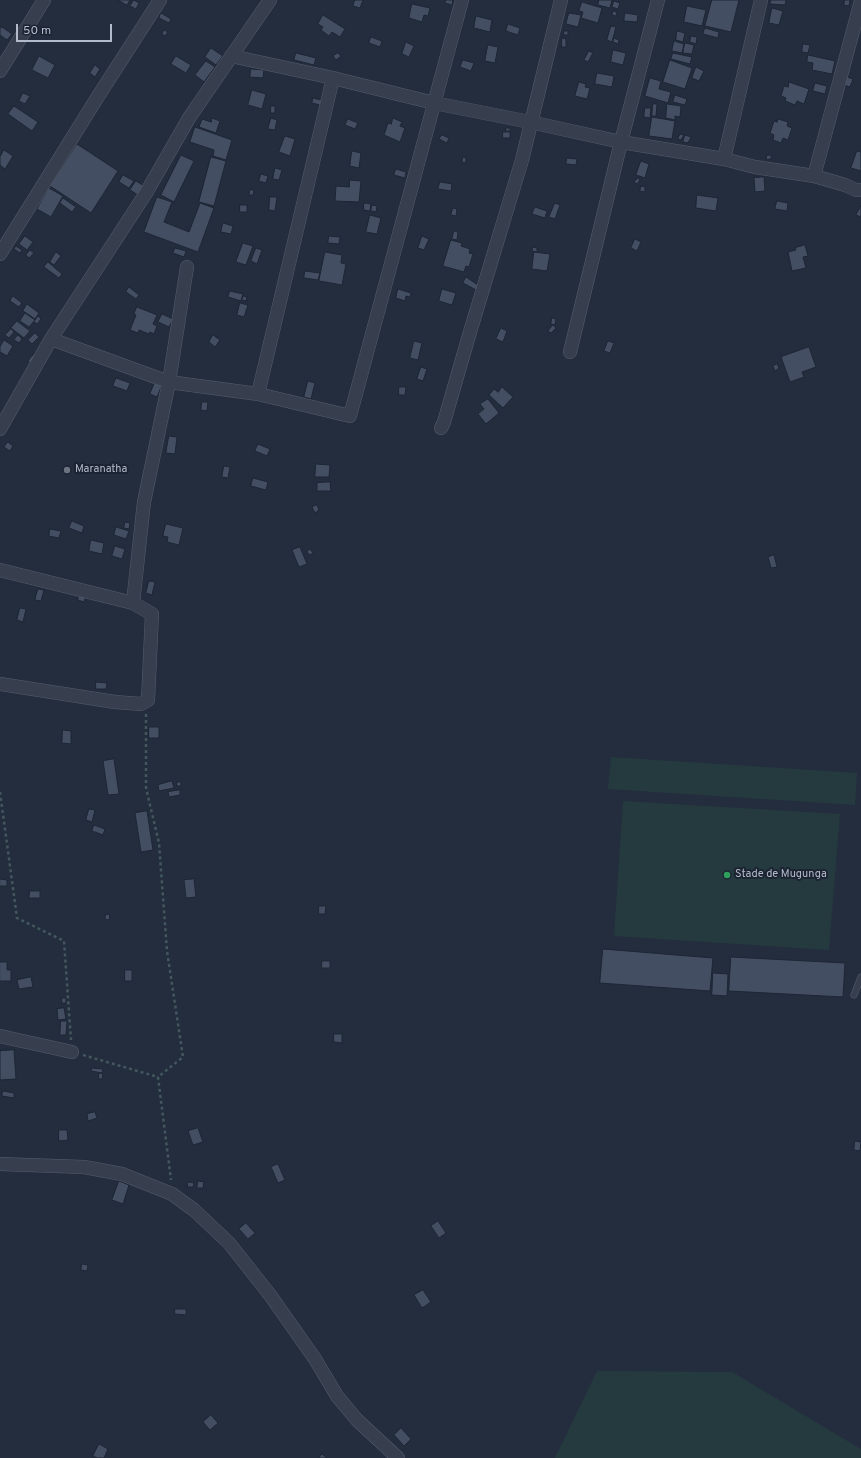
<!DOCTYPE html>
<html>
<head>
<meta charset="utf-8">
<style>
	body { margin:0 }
	#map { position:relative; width:861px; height:1458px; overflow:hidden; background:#232d3e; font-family:Overpass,sans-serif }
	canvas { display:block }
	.scale { position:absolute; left:16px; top:24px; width:96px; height:18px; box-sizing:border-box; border:2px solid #b3bac9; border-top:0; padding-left:5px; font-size:12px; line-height:14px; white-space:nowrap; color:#b3bac9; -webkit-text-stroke:3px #1c2433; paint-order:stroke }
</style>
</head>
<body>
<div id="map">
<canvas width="861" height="1458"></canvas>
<div class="scale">50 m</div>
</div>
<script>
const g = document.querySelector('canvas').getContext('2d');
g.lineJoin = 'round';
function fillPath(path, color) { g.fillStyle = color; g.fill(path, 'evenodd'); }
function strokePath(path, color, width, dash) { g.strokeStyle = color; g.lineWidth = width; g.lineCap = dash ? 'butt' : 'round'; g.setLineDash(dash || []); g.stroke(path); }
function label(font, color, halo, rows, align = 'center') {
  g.font = font + ' Overpass,sans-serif'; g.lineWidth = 4; g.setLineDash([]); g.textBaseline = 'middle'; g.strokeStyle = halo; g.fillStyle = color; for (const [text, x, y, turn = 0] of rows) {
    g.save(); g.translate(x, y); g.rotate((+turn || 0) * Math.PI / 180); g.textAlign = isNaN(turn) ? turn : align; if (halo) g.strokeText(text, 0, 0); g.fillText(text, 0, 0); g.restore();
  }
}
fillPath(new Path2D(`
	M611,757L857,773L855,805L608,789Z
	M623,801L840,814L829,950L614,936Z
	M597,1371L732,1372L861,1449V1458H555Z`), '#253a3f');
const building = new Path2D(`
	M118,0H130L127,5Z
	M134,0L139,3L136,9L130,6Z
	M355,0H363L360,8L353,6Z
	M446,0H453L452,5L445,3Z
	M599,0H612L610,8L598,5Z
	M712,0H739L731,32L705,26Z
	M771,0H786L785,5L770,4Z
	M845,0H850L849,6L844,5Z
	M614,1L620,3L618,9L612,7Z
	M582,2L602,8L598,23L581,18L583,12L579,11Z
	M412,4L430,8L428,16L424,15L422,22L409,18Z
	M687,6L706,10L702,26L684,22Z
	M772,8L783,11L779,25L769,23Z
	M613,11L617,12L616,16L612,15Z
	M161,13L171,19L169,23L159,18Z
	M569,13L581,15L578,27L566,24Z
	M625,13L638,15L637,22L624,21Z
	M323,15L345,29L340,37L332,32L329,36L321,30L323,27L318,24Z
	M476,16L492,20L490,32L474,28Z
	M508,24L520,28L518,35L506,31Z
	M611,26L616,27L612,42L607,40Z
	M2,27L12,34L7,40L0,35V29Z
	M705,28L719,32L718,38L703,34Z
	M164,30L168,32L165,36L162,34Z
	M564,31H568V35H564Z
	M677,31L685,33L683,42L676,40Z
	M691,36L697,37L696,44L690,42Z
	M371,37L382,41L380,47L369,43Z
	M562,38L566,39V47H562Z
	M614,38L619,40L618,44L613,42Z
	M674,41L684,44L682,53L672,51Z
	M406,42L414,46L409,57L402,54Z
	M685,43L694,45L692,54L683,53Z
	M803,44L810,45L808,53L802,52Z
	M488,45L498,47L495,63L485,61Z
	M211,48L223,56L216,65L205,57Z
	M613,50L626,53L623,65L611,62Z
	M589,51L593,53L588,62L584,60Z
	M296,53L316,58L314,65L294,60Z
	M338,53L341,56L336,60L333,56Z
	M673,53L692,57L690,64L671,59Z
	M808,55L835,61L832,74L812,70L813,63L807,62Z
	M39,56L55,65L48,78L32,70Z
	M176,56L191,65L186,73L171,64Z
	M463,60L474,63L471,71L460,67Z
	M670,60L692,68L685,89L663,82Z
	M206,61L215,67L204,82L195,75Z
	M95,65L100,69L95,77L90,73Z
	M696,67L704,71L699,81L692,78Z
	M251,69L264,70L263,78L250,77Z
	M597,73L614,76L612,87L595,84Z
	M847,77L853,79L850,87L844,85Z
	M650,78L661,81L659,89L671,92L668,103L645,96Z
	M579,82L586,84L585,87L590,88L587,99L575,96Z
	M789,82L809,89L804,104L797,101L795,105L785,101L786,98L781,96L784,86L788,87Z
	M815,83L827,86L825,94L813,91Z
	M252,90L266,94L262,109L248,105Z
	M23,93L30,96L25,104L19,101Z
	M675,95L687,99L685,105L673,102Z
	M313,98L325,101L324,106L312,103Z
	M653,104H657L656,116H652Z
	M667,104L681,106L680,117L675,116V120L666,118Z
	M14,106L38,122L32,131L8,114Z
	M271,106H275V113H271Z
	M645,108H651L650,118L644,117Z
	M652,117L675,121L672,139L649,136Z
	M212,118L220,121L216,133L199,127L202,119L211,122Z
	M271,118L277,120L275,130L268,129Z
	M393,118L402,122L400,126L405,128L400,142L384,135L388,123L391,124Z
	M348,119L358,123L355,129L345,125Z
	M778,119L788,122L787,126L792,128L788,140L783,138L781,143L773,140L774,135L770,133L774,121L777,122Z
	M195,127L232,140L226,160L213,156L214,150L190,142Z
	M506,128H510V131H506Z
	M503,132H510V138H503Z
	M680,134L684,135L681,140L678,139Z
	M442,135L449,138L447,143L439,139Z
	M685,135L691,137L688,143L683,142Z
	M285,136L295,139L290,156L279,152Z
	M77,144L118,171L91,213L50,186Z
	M4,150L13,156L5,169L0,165V157Z
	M352,151L361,153L359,168L350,166Z
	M857,151L861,152V171L851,168Z
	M181,155L194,161L174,202L161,195Z
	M770,155L772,158L767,160L766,156Z
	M211,157L226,161L214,206L199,202Z
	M463,157L466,158V163L462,162Z
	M567,158L577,159L576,165L566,164Z
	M641,161L649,164L645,178L636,175Z
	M275,168L282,170L279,180L273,179Z
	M396,169L406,172L405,178L394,175Z
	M261,174L268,176L266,183L259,181Z
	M123,175L134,181L129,188L119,182Z
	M764,177L765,191L755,192L754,178Z
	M638,178L640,180L637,184L634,182Z
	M350,180L361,181L359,202L335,201L336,186L349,187Z
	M136,181L144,186L138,195L130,190Z
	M440,182L452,184L451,191L438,189Z
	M641,186L645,187V192L640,191Z
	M49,188L63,196L51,217L37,209Z
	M250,190H254L253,195H249Z
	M697,195L718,198L716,211L696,208Z
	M157,197L172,202L164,222L189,232L200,203L214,208L198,252L144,232Z
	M270,197H277L275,211L269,210Z
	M63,198L76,207L72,212L60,203Z
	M777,201L788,203L787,211L775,209Z
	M364,203L371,204L370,211L364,210Z
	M555,203L560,205L555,219L549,217Z
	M240,205H247V212H240Z
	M372,205L377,206L376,212L371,211Z
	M861,206V217L856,215Z
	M535,207L547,211L545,218L532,214Z
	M453,208L457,209L456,216L451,215Z
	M370,215L381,218L377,234L366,232Z
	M223,223L233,226L231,234L221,232Z
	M454,231L458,232L457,240L452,239Z
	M25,236L33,242L27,250L19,244Z
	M329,236L340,237L339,244L328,243Z
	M422,236L429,239L424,250L418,248Z
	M635,239L641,242L637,251L631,248Z
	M451,240L462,243L461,246L470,249L469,253L473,254L469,267L466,266L464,272L443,266Z
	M243,243L253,246L246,265L236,262Z
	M805,245L808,256L803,257L806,268L792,271L788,252L796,250L795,248Z
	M16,246L22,250L20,253L14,249Z
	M533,247L537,248V252L532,251Z
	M175,248L186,251L184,257L173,253Z
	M256,248L262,250L257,264L251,261Z
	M30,250L34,253L29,258L26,255Z
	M56,252L61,256L54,265L50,262Z
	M325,252L342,255L341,263L346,264L342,285L319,281Z
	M534,252L550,254L547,271L532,269Z
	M48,262L62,274L59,278L44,267Z
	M305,271L320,273L318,280L304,278Z
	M466,277L478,285L476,290L463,283Z
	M129,287L139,295L136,299L126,292Z
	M398,289L411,293L410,297L406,296L405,301L396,298Z
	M442,289L456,293L452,305L439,301Z
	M230,291L243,294L241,301L228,297Z
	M13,296L22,303L19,307L10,301Z
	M243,296L247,297L246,301L242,300Z
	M240,303L248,305L244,317L237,315Z
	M27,304L39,313L35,319L23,311Z
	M137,307L157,315L153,324L157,326L154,334L150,332L149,334L139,330L138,333L130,330L136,315L134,314Z
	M25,313L35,320L29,327L20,321Z
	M162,314L173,319L169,327L158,322Z
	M38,316L41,319L37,324L34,322Z
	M552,318L556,319L555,325L551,324Z
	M17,321L30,331L24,338L11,328Z
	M553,325L556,328L551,333L548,331Z
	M501,328L507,331L503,342L496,339Z
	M11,329L14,332L9,338L5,335Z
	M35,333L39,337L32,344L28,340Z
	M18,335L22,339L19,343L14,340Z
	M213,335L220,340L215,347L209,342Z
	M4,340L13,346L7,356L0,352V347Z
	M414,341L422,343L418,360L410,358Z
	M608,341L614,343L610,353L604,351Z
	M809,347L816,367L802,372L804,377L790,382L781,357Z
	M34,354L39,357L33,365L28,361Z
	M777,364L779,368L775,371L773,366Z
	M421,367L427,369L423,381L417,379Z
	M116,378L130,383L127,391L113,386Z
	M308,381L315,383L311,399L304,397Z
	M155,382L162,385L157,397L150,394Z
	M399,387H406L405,395H399Z
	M502,387L513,397L503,408L489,395L494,389L498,392Z
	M488,399L499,413L486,424L478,414L484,409L480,404Z
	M202,402H208L207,411L201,410Z
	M169,436L177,437L175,454L166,453Z
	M8,442L13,446L10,451L4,447Z
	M258,444L270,449L267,456L255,451Z
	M316,464L330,465L329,477H315Z
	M224,466L230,467L228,478L222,477Z
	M253,478L268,482L266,490L251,486Z
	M330,482L331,491H317V483Z
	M317,505L319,510L315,513L312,507Z
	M72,521L84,526L82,533L69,528Z
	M125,522L130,523L129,529L124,528Z
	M166,524L183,528L179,545L167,542L168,537L163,536Z
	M116,527L129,531L126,539L114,535Z
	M50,529L61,531L59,538L49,536Z
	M91,540L104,543L102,554L89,551Z
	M115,546L125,549L122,559L112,556Z
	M300,547L307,564L299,567L292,550Z
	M310,549L313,553L310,555L307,552Z
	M774,555L777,567L771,568L768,557Z
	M149,581L155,582L152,595L146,593Z
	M38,589L44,590L41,601L35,600Z
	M79,594L86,596L84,602L78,600Z
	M20,608L26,609L23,622L17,620Z
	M96,682L107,683L106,689H96Z
	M149,727H159V738H149Z
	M63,730L71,731V744L62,743Z
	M114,759L119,794L108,795L103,761Z
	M172,781L174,788L159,791L158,785Z
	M177,782H181V786H177Z
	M180,790V795L169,797L168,792Z
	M89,809L95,810L92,822L86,820Z
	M147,811L153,850L141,852L135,813Z
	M94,825L105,829L103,835L92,831Z
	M0,879L7,880V886H0Z
	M194,879L196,897L186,898L184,880Z
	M30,891H40V898H29Z
	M319,906H326L325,914H319Z
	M106,914L110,915L109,920L105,919Z
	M603,949L713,958L710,991L600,983Z
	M731,957L845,963L843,997L729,991Z
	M322,961H330V968H322Z
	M0,962H7V970H11V981H0Z
	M125,970H132V981H125Z
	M713,973L728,974L727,996L712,995Z
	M31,977L33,987L19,989L17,980Z
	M62,998H66V1003H62Z
	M64,1008L66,1019L58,1020L57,1009Z
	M61,1021H67L66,1035H60Z
	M334,1034H342V1043L334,1042Z
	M14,1050L16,1079L0,1080V1051Z
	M92,1068L103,1069L102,1073L91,1071Z
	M99,1073L103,1074L102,1079H99Z
	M3,1091L14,1093V1098L2,1096Z
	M95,1112L97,1118L88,1121L87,1114Z
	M198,1128L203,1142L193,1145L188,1131Z
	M59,1130H67L68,1140L59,1141Z
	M855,1141L861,1142L860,1151L854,1150Z
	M278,1164L285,1180L278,1183L271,1167Z
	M119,1181L129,1185L123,1204L112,1200Z
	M198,1181L204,1182L203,1188H197Z
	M188,1182L194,1183L193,1187H188Z
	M438,1221L446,1233L439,1238L431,1226Z
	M246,1223L255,1233L248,1239L239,1229Z
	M82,1264L88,1265L87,1271L81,1270Z
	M423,1290L431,1302L422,1308L414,1295Z
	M175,1309H186V1315L175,1314Z
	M211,1415L218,1423L210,1430L203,1422Z
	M401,1428L411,1439L404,1446L394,1435Z
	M99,1444L108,1449L104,1458H97L93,1456Z
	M322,1454L327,1458H319Z`);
fillPath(building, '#444e62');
strokePath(building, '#1e2635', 1);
const lane = new Path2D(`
	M854,995L861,977`);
const street = new Path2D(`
	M231,56L333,78L434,103L530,122L621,142L724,159L755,167L814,176L845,185L856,190H861
	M0,71L44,0
	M724,159L761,0
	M814,176L861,1
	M0,254L97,98L160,0
	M51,339L169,382L258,394L350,416L462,0
	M570,352L621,142L658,0
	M258,394L333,78
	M441,428L444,422L470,332L522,160L561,0
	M0,429L51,339L146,193L189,118L270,0
	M0,570L133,603L152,614L148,700L141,704L115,702L0,684
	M133,603L144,502L169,382L187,267
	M0,1036L72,1052
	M0,1164L84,1167L122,1174L172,1194L194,1210L229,1243L270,1295L315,1359L337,1396L357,1420L398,1458`);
strokePath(lane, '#555d6c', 7);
strokePath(street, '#555d6c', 14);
strokePath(new Path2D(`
	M146,714V788L159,843L167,951L183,1057L158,1077L171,1180
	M0,792L17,918L64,941L71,1040
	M83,1055L158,1077`), '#43575c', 2.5, [3, 3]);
strokePath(lane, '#373f4e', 6);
strokePath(street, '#373f4e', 13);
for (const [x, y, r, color] of [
	[67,470,4,"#6b7280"],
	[727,875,4,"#2e9e5b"]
]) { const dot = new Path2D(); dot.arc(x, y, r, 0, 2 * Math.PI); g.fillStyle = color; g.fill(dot); strokePath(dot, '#1c2433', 1.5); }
label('11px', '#b3bac9', '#1c2433', [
	["Maranatha",75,470],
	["Stade de Mugunga",735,875]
], 'left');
</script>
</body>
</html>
